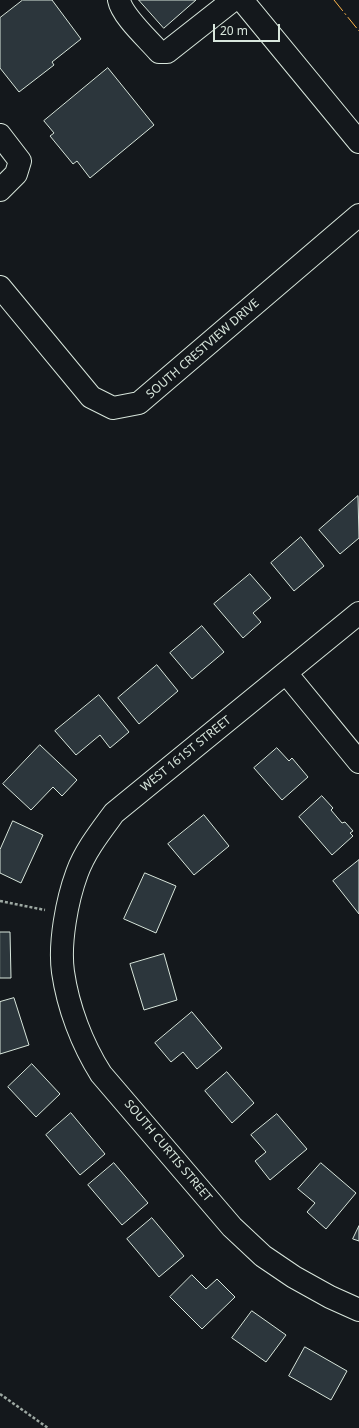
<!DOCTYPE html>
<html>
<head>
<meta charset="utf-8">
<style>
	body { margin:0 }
	#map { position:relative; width:359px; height:1428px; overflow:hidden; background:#14181c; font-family:"Noto Sans",sans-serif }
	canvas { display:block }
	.scale { position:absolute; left:213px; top:24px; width:67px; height:18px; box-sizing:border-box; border:2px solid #d8e6dc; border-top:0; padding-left:5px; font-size:12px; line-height:14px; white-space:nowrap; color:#d8e6dc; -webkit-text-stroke:3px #14181c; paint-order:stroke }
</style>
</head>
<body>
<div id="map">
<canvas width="359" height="1428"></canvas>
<div class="scale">20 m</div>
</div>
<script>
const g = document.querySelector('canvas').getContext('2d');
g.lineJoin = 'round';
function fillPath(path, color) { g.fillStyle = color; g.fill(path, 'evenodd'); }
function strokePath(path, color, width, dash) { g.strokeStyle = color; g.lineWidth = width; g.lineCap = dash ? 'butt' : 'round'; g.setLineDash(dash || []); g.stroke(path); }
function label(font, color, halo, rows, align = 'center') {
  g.font = font + ' "Noto Sans",sans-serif'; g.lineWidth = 3; g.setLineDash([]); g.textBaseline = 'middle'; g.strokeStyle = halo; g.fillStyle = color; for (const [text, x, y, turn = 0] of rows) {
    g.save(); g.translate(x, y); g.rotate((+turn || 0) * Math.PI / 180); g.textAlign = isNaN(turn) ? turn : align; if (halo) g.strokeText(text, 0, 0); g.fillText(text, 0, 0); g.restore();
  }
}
const building = new Path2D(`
	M23,0H52L81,39L52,62L54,65L19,92L0,68V18Z
	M139,0H196L164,28Z
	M108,68L154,125L90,178L77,161L73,164L50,136L54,133L44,121Z
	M358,496L359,538L340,554L319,530Z
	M301,537L324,566L294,591L271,563Z
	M250,574L271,598L253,613L261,622L243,638L214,604Z
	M202,626L224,652L192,679L170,653Z
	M157,665L178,691L139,724L118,698Z
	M99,695L129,732L110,748L100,735L76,755L55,731Z
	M40,745L77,780L62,796L53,787L31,810L3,784Z
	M277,748L289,761L292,758L308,777L282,800L254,768Z
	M322,796L333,808L331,810L342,823L345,822L353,831L350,833L353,836L332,855L299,817Z
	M204,815L229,846L194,875L168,844Z
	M13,821L43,835L21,883L0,873V850Z
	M359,860V914L333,881Z
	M145,873L176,886L156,933L124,919Z
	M0,932H10L11,978H0Z
	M164,954L177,1000L144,1010L130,964Z
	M14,998L29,1045L0,1054V1002Z
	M192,1012L222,1048L197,1069L183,1052L171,1062L155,1043Z
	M32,1064L60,1094L36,1117L8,1087Z
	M227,1072L254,1103L232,1123L205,1091Z
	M71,1113L105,1154L80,1175L46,1135Z
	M277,1114L307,1149L270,1180L255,1161L266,1152L251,1135Z
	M114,1163L148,1203L122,1225L88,1185Z
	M321,1163L356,1193L326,1229L307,1212L315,1203L298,1189Z
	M152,1218L184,1256L159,1277L127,1239Z
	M359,1226V1241L353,1239Z
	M192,1275L206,1289L217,1279L235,1297L202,1329L170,1297Z
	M252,1311L286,1335L266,1362L232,1338Z
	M305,1347L347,1371L331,1400L289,1376Z`);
fillPath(building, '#2c363c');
strokePath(building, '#d8e6dc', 1);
const minor = new Path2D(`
	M119,0C122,16 148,39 159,52H167L233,0
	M242,0L359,142
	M0,135L20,161L16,174L0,190
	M0,287L91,397L113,408L139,403L359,215
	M359,613L114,813C100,832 85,851 77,873C67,900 59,943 63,972C68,1007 82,1044 101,1074L232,1227L263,1256L294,1277L330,1297L359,1310
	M286,673L359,762`);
strokePath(minor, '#d8e6dc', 24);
strokePath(new Path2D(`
	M0,901L45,910
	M0,1394L48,1428`), '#9da8a2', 2.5, [3, 2]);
strokePath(minor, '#14181c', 22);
strokePath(new Path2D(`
	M334,0L359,31`), '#ffb74d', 1, [14, 3, 2, 3]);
label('12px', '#d8e6dc', '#14181c', [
	["SOUTH CRESTVIEW DRIVE",203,349,-41],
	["WEST 161ST STREET",186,754,-39],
	["SOUTH CURTIS STREET",168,1151,50]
]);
</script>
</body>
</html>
